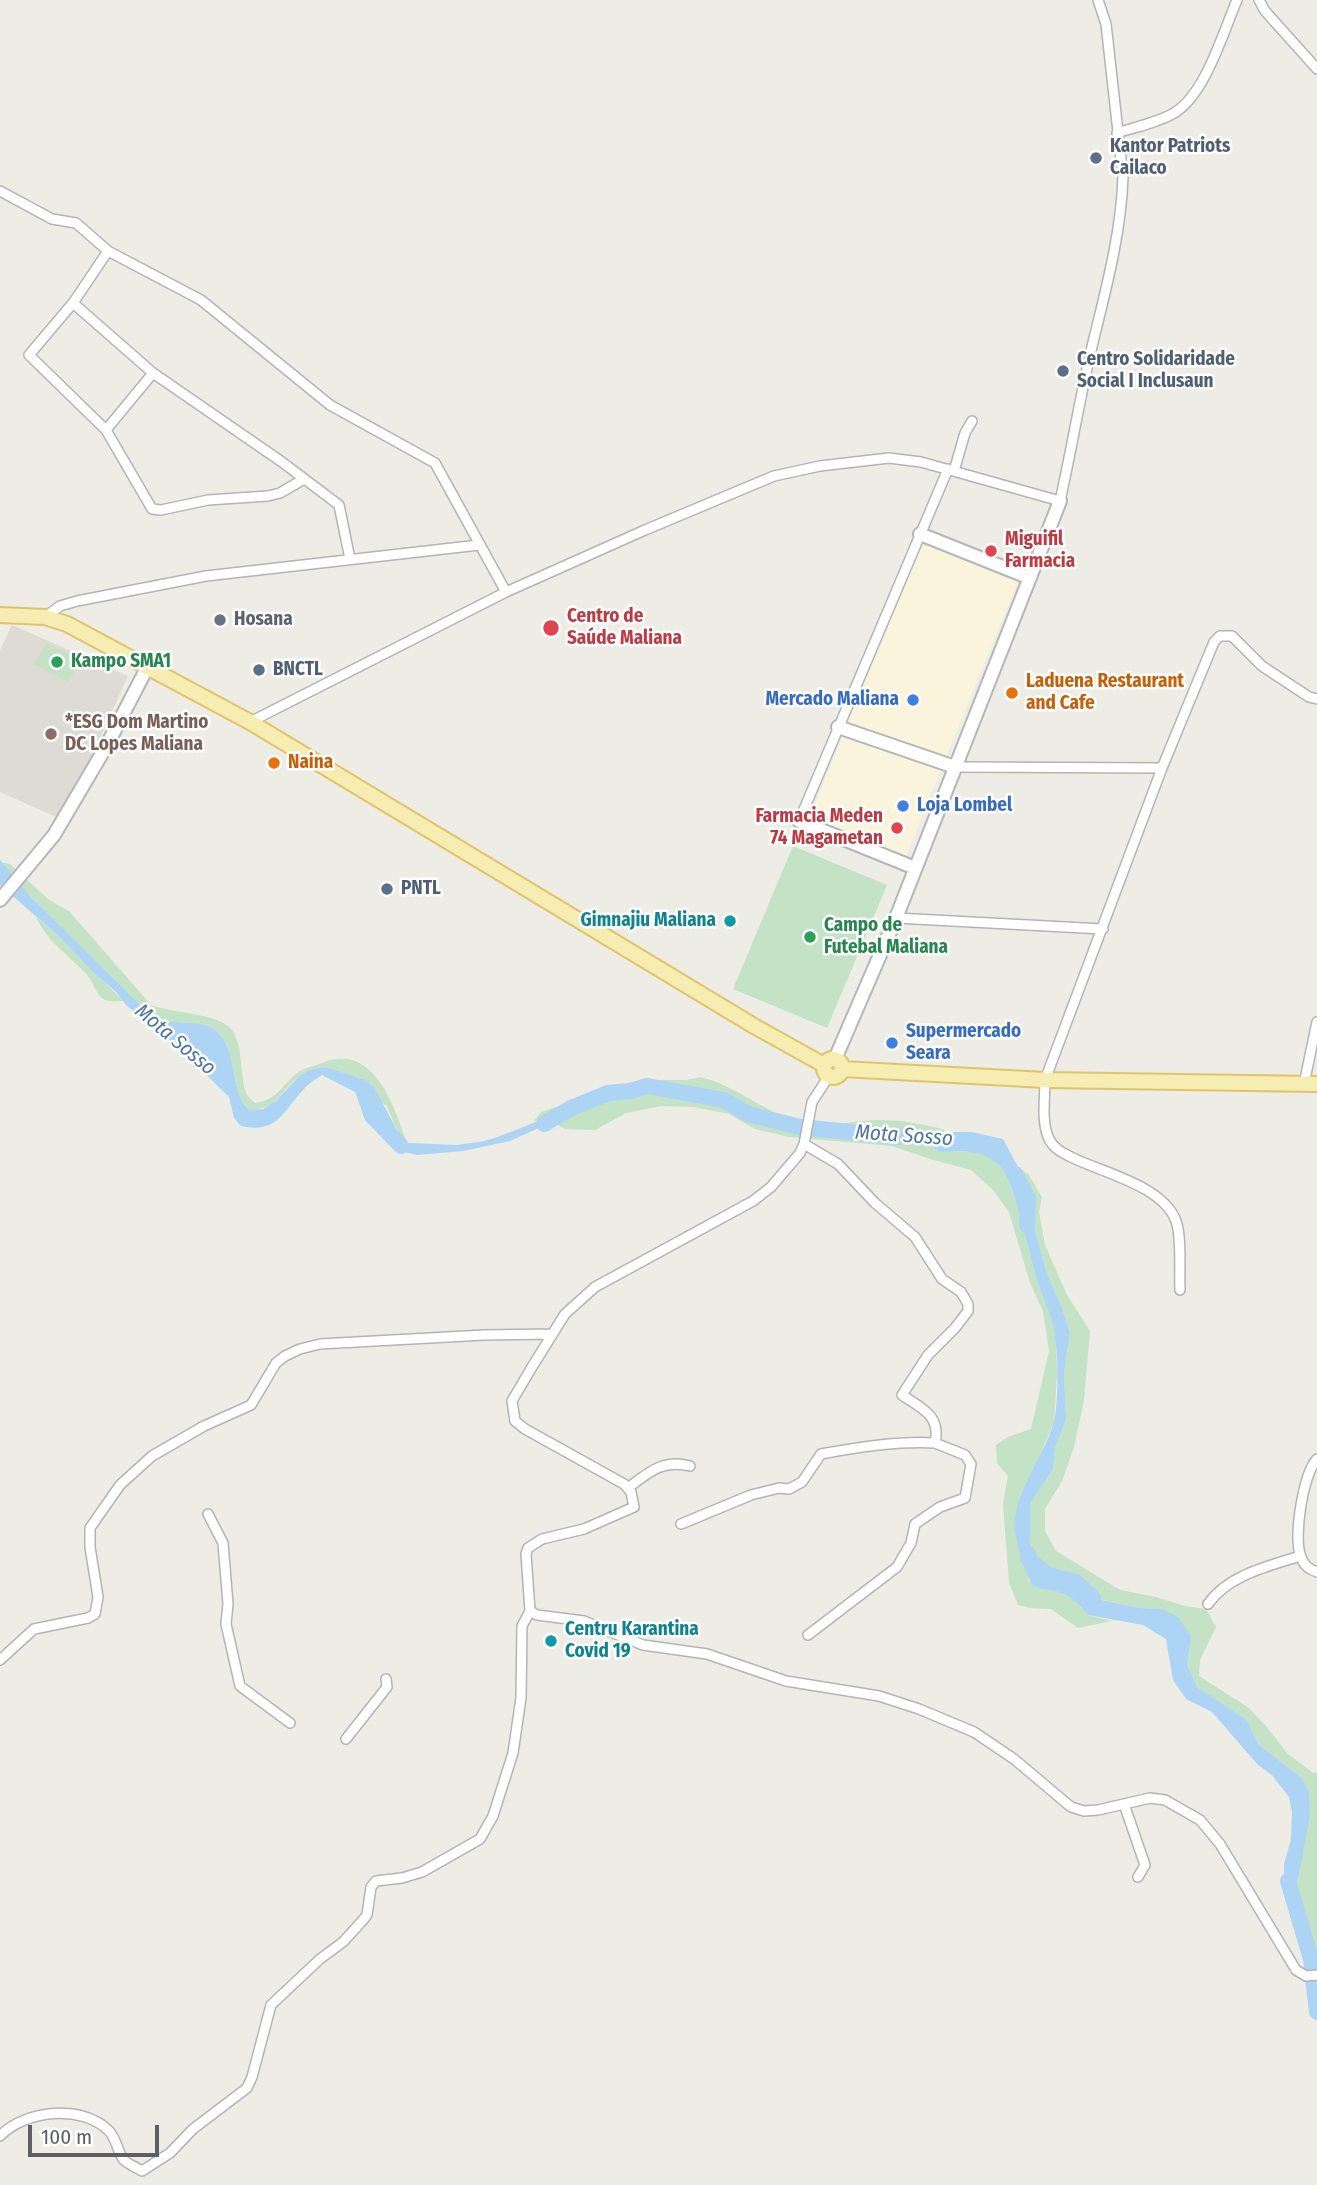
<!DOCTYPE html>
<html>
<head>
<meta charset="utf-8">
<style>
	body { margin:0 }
	#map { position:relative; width:1317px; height:2185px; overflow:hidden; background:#edece5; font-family:"Fira Sans Condensed",sans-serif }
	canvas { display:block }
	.scale { position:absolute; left:28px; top:2125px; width:131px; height:32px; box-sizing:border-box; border:4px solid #5d5f63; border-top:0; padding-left:9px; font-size:21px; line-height:24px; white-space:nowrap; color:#5d5f63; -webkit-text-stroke:5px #fff; paint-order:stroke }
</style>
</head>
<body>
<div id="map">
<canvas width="1317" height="2185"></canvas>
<div class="scale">100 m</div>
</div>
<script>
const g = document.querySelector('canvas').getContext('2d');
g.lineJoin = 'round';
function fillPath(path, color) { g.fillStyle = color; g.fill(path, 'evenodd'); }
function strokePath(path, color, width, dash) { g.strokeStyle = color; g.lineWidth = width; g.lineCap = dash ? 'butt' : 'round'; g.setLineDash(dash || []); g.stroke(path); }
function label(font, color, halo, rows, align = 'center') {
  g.font = font + ' "Fira Sans Condensed",sans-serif'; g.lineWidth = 5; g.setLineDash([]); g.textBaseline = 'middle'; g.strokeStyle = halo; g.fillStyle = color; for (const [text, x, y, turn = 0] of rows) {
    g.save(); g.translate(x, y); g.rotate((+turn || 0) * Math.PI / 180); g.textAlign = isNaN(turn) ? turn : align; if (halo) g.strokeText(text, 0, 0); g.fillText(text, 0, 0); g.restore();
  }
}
fillPath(new Path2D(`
	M923,540L1019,579L904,860L808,821Z`), '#faf4dd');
fillPath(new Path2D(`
	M12,625L128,676L63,820L0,792V650Z`), '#dddbd3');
fillPath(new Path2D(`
	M47,643L80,660L68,682L34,664Z
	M793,846L887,885L827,1028L733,989Z
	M1,862L10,864L49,900L69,911L151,1005C173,1013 207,1013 225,1024C246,1036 238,1077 247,1095C249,1098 252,1100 255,1103C279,1099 280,1087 297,1073C304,1068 314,1066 322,1063C374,1042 394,1106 407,1143L399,1134L386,1105L324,1067C316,1070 304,1072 298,1077C278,1093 279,1109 249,1110C227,1086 240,1050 215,1030C200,1018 179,1026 162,1020C157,1018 152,1015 147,1013L29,895Z
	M36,917L62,939L123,1001C116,1001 107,1003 102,998C95,993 93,981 87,975C69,955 48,943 36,917Z
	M700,1077C735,1085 764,1112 799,1122C826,1129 853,1120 880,1120C902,1120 924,1124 945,1130L940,1136L884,1133L878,1136L932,1146L939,1152H981L1003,1167L1019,1209L1040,1287L1050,1309L1056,1337L1057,1374L1054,1422L1019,1506L1023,1559L1029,1581L1036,1587L1059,1592L1077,1601L1088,1615L1112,1621L1078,1628L1051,1609L1030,1608L1018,1605L1009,1583L1003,1504L1008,1476L997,1463L996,1445L1008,1437L1031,1429L1049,1351L1043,1311L1030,1283L1009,1212L993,1190L971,1170L930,1159L892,1146L789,1137L755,1129L729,1114L694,1107L661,1106L626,1113L595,1130L565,1129L554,1123L573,1113L554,1115L533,1122L541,1112L587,1097L602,1090L641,1080H687Z
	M1018,1167L1029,1175L1042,1197L1039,1212L1045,1245L1067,1295L1090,1331L1084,1401L1074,1447L1062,1481L1045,1509V1531L1056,1551L1120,1590L1156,1597L1185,1606L1206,1609L1216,1627L1200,1660L1199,1676L1249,1708L1265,1725L1288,1754L1313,1773H1317V1970L1311,1935L1295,1884L1310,1816L1302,1778L1258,1744L1247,1720L1197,1687L1187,1664L1191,1637L1163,1609L1139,1608L1101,1600L1086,1586L1060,1583L1043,1575L1030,1548V1504L1053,1469L1055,1448L1066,1420L1064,1373L1070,1333L1061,1305L1047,1274Z`), '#c4e2c5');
fillPath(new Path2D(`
	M0,860L29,895L147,1012C153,1016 160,1020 167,1021C182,1024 203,1020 215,1030C240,1050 227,1087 249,1110L263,1109L276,1101L299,1076L310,1070L324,1067L354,1076L374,1087L399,1134L408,1143L457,1145L479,1142L495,1138L554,1115L576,1111L510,1141L463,1151L417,1155L404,1152L393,1143L385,1126L357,1093L322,1075C316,1079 309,1083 304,1089C282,1112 278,1134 241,1126L234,1118L229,1097L176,1045L127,1006L116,992L93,972L62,939L0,885Z
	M955,1132H972L1003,1139L1018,1167L1047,1274L1061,1305L1070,1333L1064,1373L1066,1420L1055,1448L1053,1469L1030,1504V1548L1043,1575L1060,1583L1086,1586L1101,1600L1139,1608L1163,1609L1179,1618L1191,1637L1187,1664L1197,1687L1247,1720L1258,1744L1302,1778L1309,1793L1310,1816L1291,1914L1284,1893V1864L1291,1839L1292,1812L1289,1797L1272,1775L1258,1765L1212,1712L1186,1699L1173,1680L1166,1639L1143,1625L1088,1615C1079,1603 1070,1595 1055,1591C1048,1590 1040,1589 1034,1586C1027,1581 1016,1542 1015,1531C1011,1496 1046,1454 1054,1421C1059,1400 1058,1358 1055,1336C1053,1317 1045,1303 1039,1285C1031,1262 1014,1177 999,1165C979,1148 965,1152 939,1152L932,1146L876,1137L884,1133L940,1136Z`), '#add3f5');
strokePath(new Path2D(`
	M362,1087L372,1116L401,1146
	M544,1124L571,1108L608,1093L630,1091L647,1086L724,1100L748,1114L800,1127L898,1137
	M1015,1174L1028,1199L1027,1225
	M1028,1554V1559L1048,1575L1076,1582L1093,1598
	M1288,1881L1311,1959L1317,2012`), '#add3f5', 16);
const street = new Path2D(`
	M1259,0L1265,11L1317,69
	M1117,133C1135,127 1157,123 1174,113C1205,95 1223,33 1237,0
	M0,191L52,219L76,223L108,251L201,300L330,405L435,463L506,592
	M108,251L73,303L29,355L106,430L152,509L161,510L208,500L268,496L280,493L304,479
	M73,303L153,373L282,462L339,505L350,559
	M106,430L153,373
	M954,471L965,433L972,421
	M45,617L60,606L77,601L206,576L479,545
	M250,722L506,592L645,530L774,476L820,466L889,458L921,462L1060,501C1071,452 1079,403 1090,355C1104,296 1121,237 1123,177L1106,24L1098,0
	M955,767L1162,768L1214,642L1220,636H1232L1262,666L1309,697L1317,699
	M1162,768L1045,1080C1045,1098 1041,1122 1049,1139C1054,1149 1063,1153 1073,1158C1104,1173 1163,1186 1176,1221C1182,1238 1179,1271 1180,1290
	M799,821L948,469
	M896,918L1103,929
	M1304,1084L1317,1022
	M804,1144L838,1164L875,1203L915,1237L942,1279L961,1292L968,1304V1311L955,1328L928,1355L902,1395C922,1409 941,1415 935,1443L965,1455L971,1464L965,1498L940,1507L915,1524L911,1543L897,1567L808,1635
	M1317,1459C1303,1474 1293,1538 1301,1557C1304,1566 1309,1569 1317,1572
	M628,1488C649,1472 663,1459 690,1466
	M208,1514L223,1543L228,1604L226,1624L240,1686L290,1723
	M681,1524L751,1495L779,1488L789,1489L802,1482L821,1454C859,1447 897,1441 935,1443
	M1208,1604C1228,1575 1269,1566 1300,1556
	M530,1611L537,1615L584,1621L643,1645L707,1654L786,1681L879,1696L919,1709L974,1732L1014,1759L1071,1807L1084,1811L1098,1810L1150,1798L1165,1800L1200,1820L1220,1844L1296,1970L1306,1976L1317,1975
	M0,1660L34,1629L88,1618L95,1614L98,1597L90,1547V1528L120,1485L152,1456L204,1426L251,1405L276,1363L285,1356L300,1349L320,1344L484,1335L552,1334
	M346,1739L387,1687L386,1679
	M1124,1804L1145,1865L1138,1877
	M0,2136C25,2110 81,2104 108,2130C116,2137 117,2150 123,2159C127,2164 136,2167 142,2171L170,2153L193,2129L247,2088L252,2077L271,2005L320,1959L343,1942L363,1920L367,1915L371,1887L376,1881L402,1878L422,1872L480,1839L493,1816L513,1753L521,1698L522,1626L530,1611L526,1554L528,1548L542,1539L584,1529L634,1507L631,1492L624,1484L525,1429L515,1421L512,1401L532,1367L565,1314L595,1287L753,1201L771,1187L800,1153L804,1144L812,1102L829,1076`);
const secondary = new Path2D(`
	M920,534L1030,578
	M838,727L955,767
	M799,821L915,868
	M0,900L54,835L107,745L148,666
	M835,1059L896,918L1060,501`);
const primary = new Path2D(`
	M0,615L45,617L67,624L250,722L754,1026L824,1065
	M824 1068a9 9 0 1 1 18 0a9 9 0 1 1-18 0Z
	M842,1069L1045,1080L1317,1084`);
strokePath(street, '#b2b4b8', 12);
strokePath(secondary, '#b4b6ba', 16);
strokePath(primary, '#e1c46a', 18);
strokePath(street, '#fff', 9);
strokePath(secondary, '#fff', 12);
strokePath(primary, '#f5edb2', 14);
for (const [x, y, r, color] of [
	[1096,158,7,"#5c6f8a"],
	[1063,371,7,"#5c6f8a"],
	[991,551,7,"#e0444e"],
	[220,620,7,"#6b7280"],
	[551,628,9,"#e0444e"],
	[57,662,7,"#2e9e5b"],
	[259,670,7,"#5c6f8a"],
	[1012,693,7,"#e8710a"],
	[913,700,7,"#3f7fe0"],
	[51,734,7,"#8d6e63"],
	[274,763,7,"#e8710a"],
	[903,806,7,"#3f7fe0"],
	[897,828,7,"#e0444e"],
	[387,889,7,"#5c6f8a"],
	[730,921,7,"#0f9aa8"],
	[810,937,7,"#2e9e5b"],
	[892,1043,7,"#3f7fe0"],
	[551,1641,7,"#0f9aa8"]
]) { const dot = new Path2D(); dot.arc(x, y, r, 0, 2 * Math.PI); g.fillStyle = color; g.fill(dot); strokePath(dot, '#fff', 2.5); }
label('bold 19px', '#4e5e75', '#fff', [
	["Kantor Patriots",1110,147],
	["Cailaco",1110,169],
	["Centro Solidaridade",1077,360],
	["Social I Inclusaun",1077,382],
	["BNCTL",273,670],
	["PNTL",401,889]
], 'left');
label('bold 19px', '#be3a42', '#fff', [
	["Miguifil",1005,540],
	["Farmacia",1005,562],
	["Centro de",567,617],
	["Saúde Maliana",567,639],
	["Farmacia Meden",883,817,"right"],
	["74 Magametan",883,839,"right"]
], 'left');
label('bold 19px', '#5b616d', '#fff', [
	["Hosana",234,620]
], 'left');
label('bold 19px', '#27864d', '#fff', [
	["Kampo SMA1",71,662],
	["Campo de",824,926],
	["Futebal Maliana",824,948]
], 'left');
label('bold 19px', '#c56008', '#fff', [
	["Laduena Restaurant",1026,682],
	["and Cafe",1026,704],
	["Naina",288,763]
], 'left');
label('bold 19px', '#366cbe', '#fff', [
	["Mercado Maliana",899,700,"right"],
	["Loja Lombel",917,806],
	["Supermercado",906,1032],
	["Seara",906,1054]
], 'left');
label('bold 19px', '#785e54', '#fff', [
	["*ESG Dom Martino",65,723],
	["DC Lopes Maliana",65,745]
], 'left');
label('bold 19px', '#0d838f', '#fff', [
	["Gimnajiu Maliana",716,921],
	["Centru Karantina",565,1630,"left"],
	["Covid 19",565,1652,"left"]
], 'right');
label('italic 21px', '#4c75a5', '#fff', [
	["Mota Sosso",175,1040,40],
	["Mota Sosso",904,1136,4]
]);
</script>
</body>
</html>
